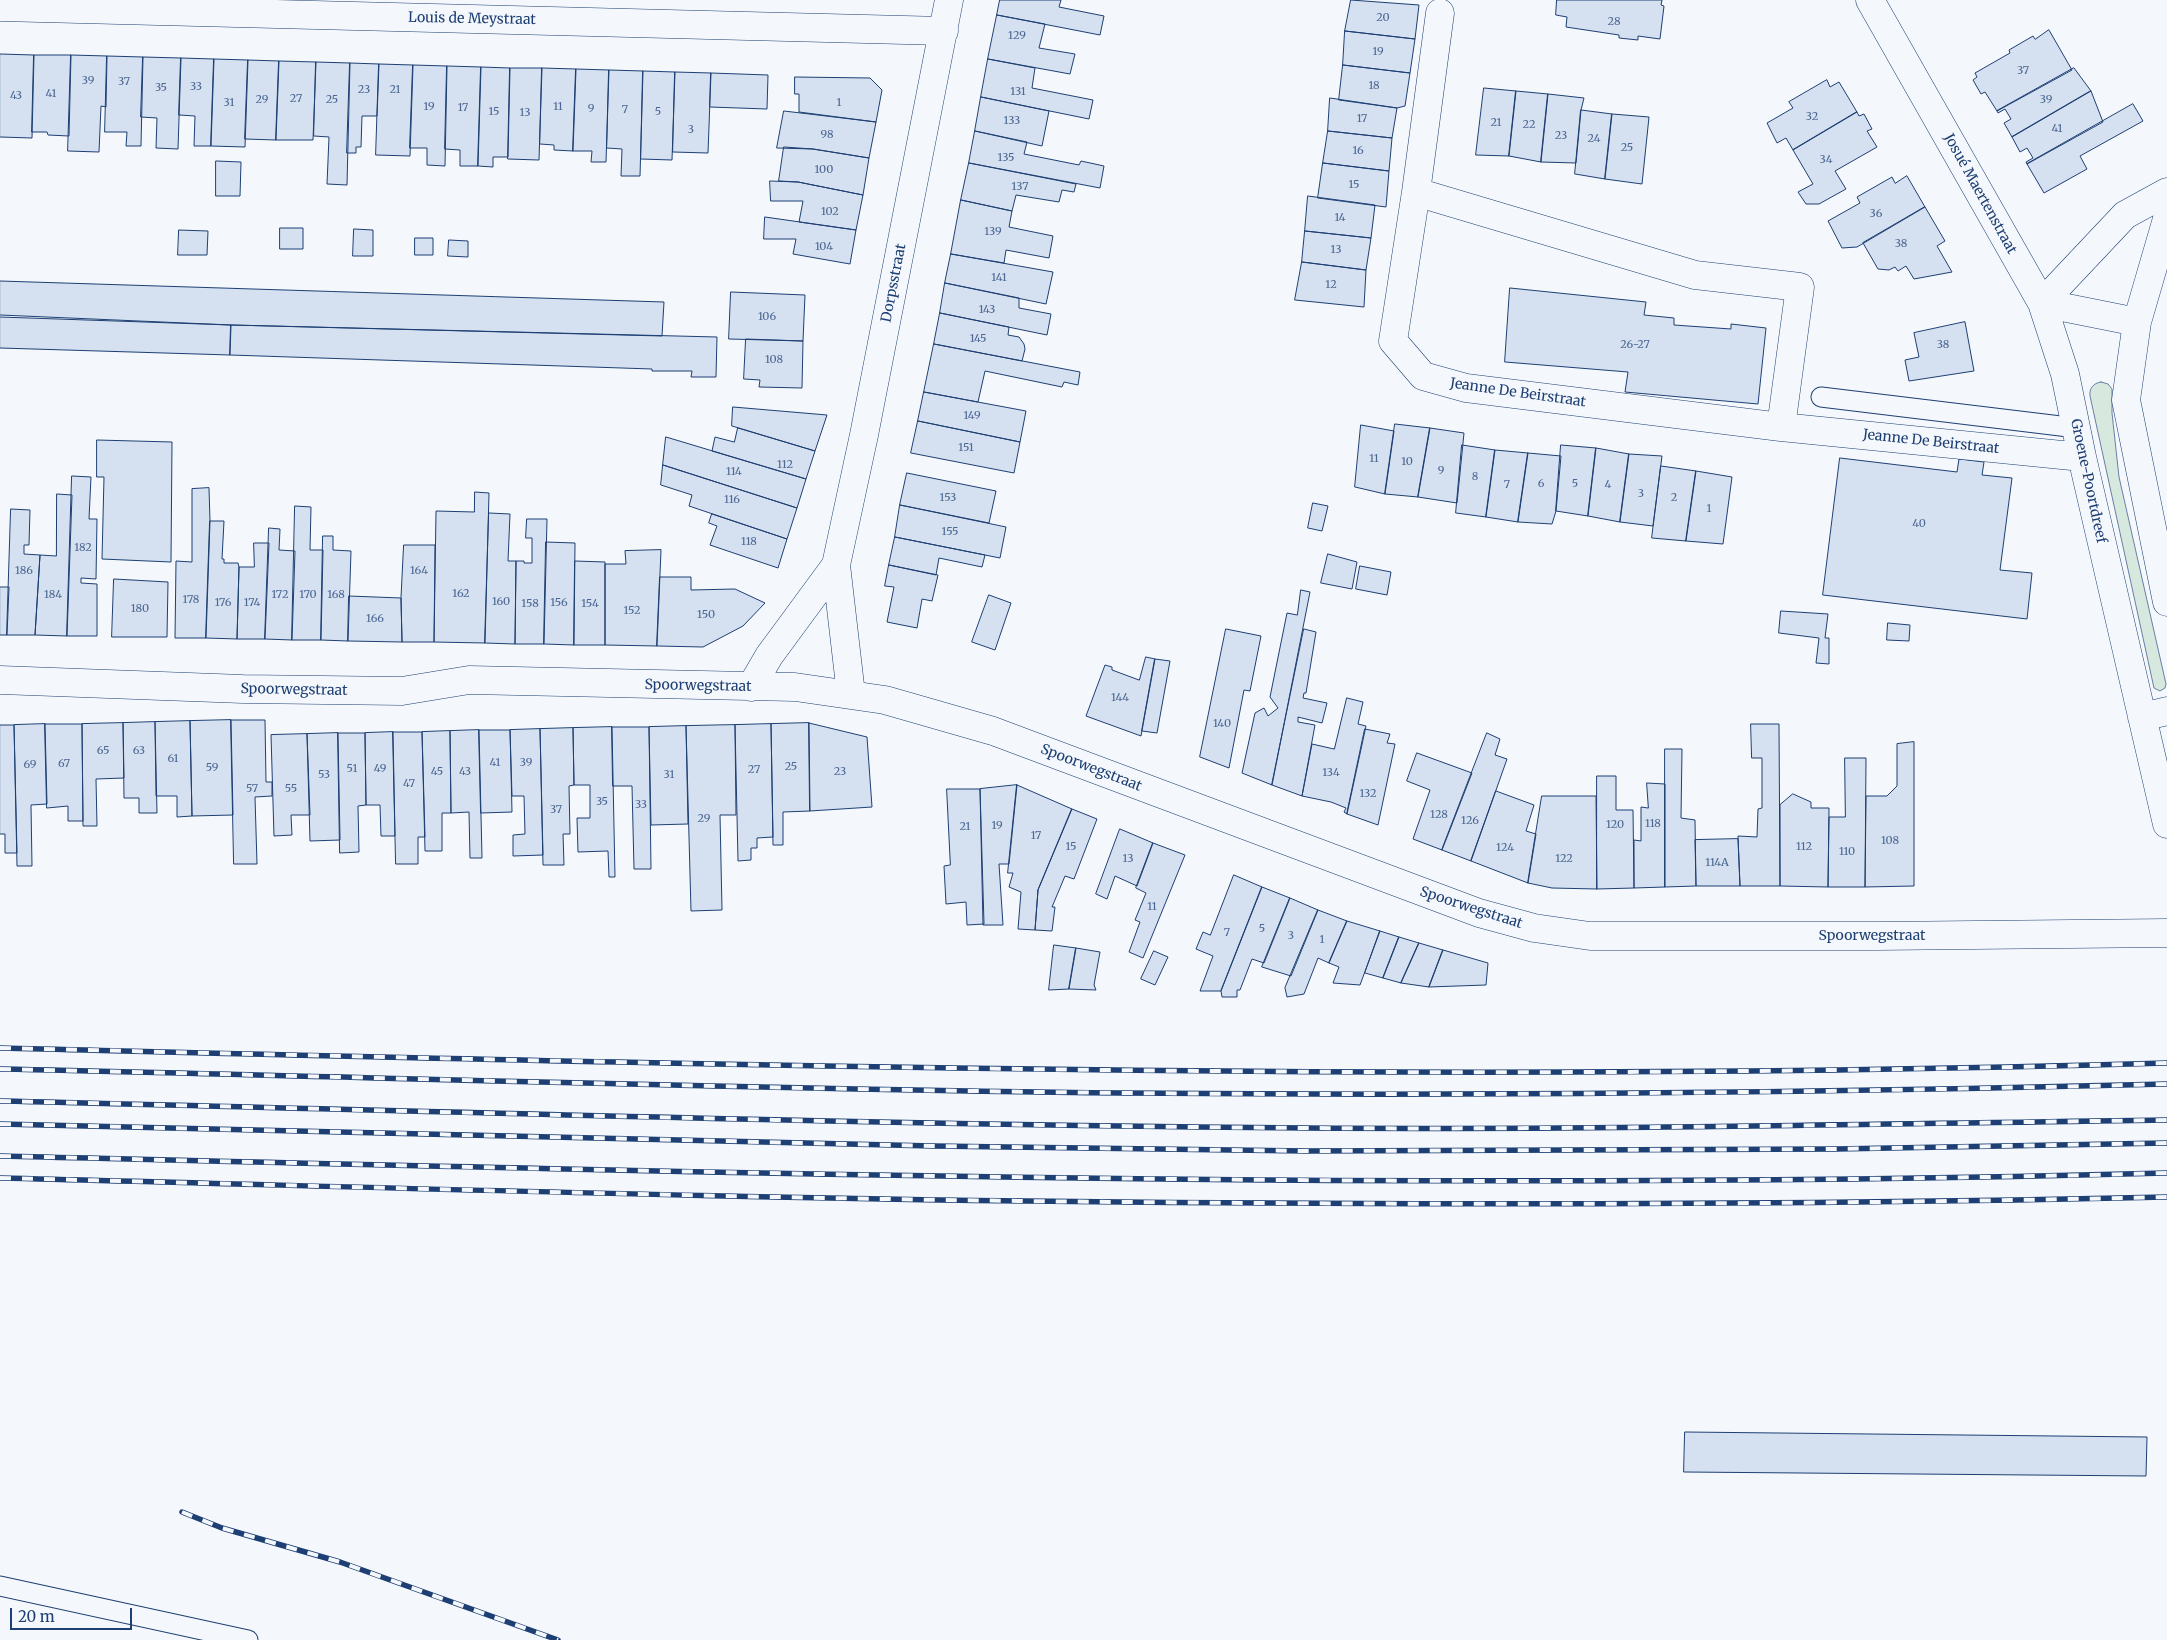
<!DOCTYPE html>
<html>
<head>
<meta charset="utf-8">
<style>
	body { margin:0 }
	#map { position:relative; width:2167px; height:1640px; overflow:hidden; background:#f4f7fb; font-family:Merriweather,serif }
	canvas { display:block }
	.scale { position:absolute; left:10px; top:1608px; width:122px; height:22px; box-sizing:border-box; border:2px solid #1d3f73; border-top:0; padding-left:6px; font-size:15px; line-height:18px; white-space:nowrap; color:#1d3f73; -webkit-text-stroke:4px #f4f7fb; paint-order:stroke }
</style>
</head>
<body>
<div id="map">
<canvas width="2167" height="1640"></canvas>
<div class="scale">20 m</div>
</div>
<script>
const g = document.querySelector('canvas').getContext('2d');
g.lineJoin = 'round';
function fillPath(path, color) { g.fillStyle = color; g.fill(path, 'evenodd'); }
function strokePath(path, color, width, dash) { g.strokeStyle = color; g.lineWidth = width; g.lineCap = dash ? 'butt' : 'round'; g.setLineDash(dash || []); g.stroke(path); }
function label(font, color, halo, rows, align = 'center') {
  g.font = font + ' Merriweather,serif'; g.lineWidth = 4; g.setLineDash([]); g.textBaseline = 'middle'; g.strokeStyle = halo; g.fillStyle = color; for (const [text, x, y, turn = 0] of rows) {
    g.save(); g.translate(x, y); g.rotate((+turn || 0) * Math.PI / 180); g.textAlign = isNaN(turn) ? turn : align; if (halo) g.strokeText(text, 0, 0); g.fillText(text, 0, 0); g.restore();
  }
}
const green = new Path2D(`
	M2101,382L2108,384L2112,389V413L2119,477L2166,684L2165,688L2160,691L2154,688L2090,396C2089,389 2093,383 2101,382Z`);
fillPath(green, '#d7e8df');
strokePath(green, '#687fa3', 1);
const building = new Path2D(`
	M1000,0H1061L1059,7L1104,16L1100,35L997,15Z
	M1351,0L1419,5L1415,39L1345,31Z
	M1557,0H1662L1661,5L1664,6L1660,39L1638,36V40L1619,38V35L1566,27L1567,17L1556,15Z
	M997,15L1045,24L1039,48L1075,54L1070,74L988,59Z
	M2049,30L2072,70L1997,111L1985,92L1981,94L1973,80L1977,77L1975,73L2010,53L2009,50L2033,36L2035,39Z
	M1345,31L1415,39L1410,73L1343,65Z
	M0,54L34,55L32,138L0,137Z
	M34,55H71L69,136L48,135L47,132H32Z
	M71,55L107,56L106,107L101,106L99,152L68,151Z
	M107,56L143,57L141,146H126L127,132H105Z
	M143,57L181,58L178,149L156,148L157,118L141,117Z
	M181,58L214,59L211,146H194L195,116L179,115Z
	M214,59L248,60L245,147L211,146Z
	M988,59L1035,68L1032,88L1093,100L1089,119L981,97Z
	M248,60L279,61L276,140L245,139Z
	M279,61L316,62L313,140H276Z
	M316,62L350,63L347,185L327,184L329,137L314,136Z
	M350,63L379,64L377,116H362L361,147H356V153H347Z
	M379,64L413,65L410,156L376,155Z
	M413,65L447,66L445,166L427,165V148H410Z
	M1343,65L1410,73L1405,106L1397,108L1339,100Z
	M447,66L481,67L478,166H460V150L445,149Z
	M481,67L510,68L508,157H493V167L478,166Z
	M510,68H542L539,160L508,159Z
	M542,68L576,69L573,151L554,150V145L540,144Z
	M2074,68L2091,91L2012,137L2004,123L2011,119L2005,109L1998,113L1997,111Z
	M576,69L609,70L606,162H591L592,151H573Z
	M609,70L643,71L640,176H621L622,149L607,148Z
	M643,71L675,72L672,160L641,159Z
	M675,72L711,73L708,153L673,152Z
	M711,73L768,75L767,109L710,107Z
	M795,77L870,78L882,90L876,122L799,112V94H795Z
	M1827,80L1830,87L1839,82L1857,112L1793,150L1786,138L1777,143L1767,123L1793,108L1789,102Z
	M1484,88L1516,91L1509,156L1476,155Z
	M1516,91L1548,94L1541,162L1509,156Z
	M2091,91L2103,122L2027,164L2026,162L2033,158L2027,148L2020,152L2012,137Z
	M1548,94L1584,98L1581,110L1576,163L1541,162Z
	M981,97L1049,111L1042,146L975,131Z
	M1330,98L1397,108L1392,138L1328,131Z
	M2133,104L2143,121L2080,156L2087,169L2044,193L2027,164Z
	M1581,110L1612,114L1605,179L1575,174Z
	M784,111L876,122L869,158L813,149L777,148Z
	M1857,112L1859,116L1864,114L1872,129L1867,131L1877,147L1835,171L1846,189L1819,204H1806L1798,192L1813,184L1793,150Z
	M1612,114L1649,117L1642,184L1605,179Z
	M975,131L1027,142L1024,154L1079,165L1081,161L1104,166L1100,188L969,163Z
	M1328,131L1392,138L1389,171L1323,163Z
	M784,147L813,149L869,158L863,195L798,182L779,181Z
	M216,161L241,162L240,196H216Z
	M969,163L1076,184L1074,192L1062,190L1059,202L1016,195L1012,211L961,200Z
	M1323,163L1389,171L1386,207L1318,198Z
	M1907,176L1925,207L1857,247L1842,248L1828,221L1860,203L1857,197L1892,177L1895,183Z
	M770,181L798,182L863,195L856,230L799,222L803,201H771Z
	M1308,196L1375,205L1371,238L1305,231Z
	M961,200L1012,211L1009,227L1053,236L1049,258L1006,250L1004,263L951,254Z
	M1925,207L1945,241L1937,246L1952,272L1914,279L1906,266L1898,271L1895,267L1889,270L1878,269L1863,243Z
	M765,217L856,230L850,264L793,254L796,239H764Z
	M280,228H303V249H280Z
	M354,229L373,230V256H353Z
	M179,230L208,231L207,255H178Z
	M1305,231L1371,238L1366,270L1302,262Z
	M415,238H433V255H415Z
	M449,240L468,241V257L448,256Z
	M951,254L1053,272L1046,304L945,283Z
	M1302,262L1366,270L1364,307L1295,300Z
	M0,281L664,302L662,336L231,325L0,315Z
	M945,283L1019,298V308L1051,314L1047,335L940,313Z
	M1510,288L1646,302L1644,315L1674,318V325L1731,329V324L1766,328L1758,404L1625,392L1628,372L1505,362Z
	M731,292L805,295L803,341L729,339Z
	M940,313L1009,327L1008,335L1019,337L1024,344L1025,349L1022,361L934,344Z
	M0,317L231,325L230,355L0,348Z
	M1965,322L1974,371L1909,381L1905,360L1919,357L1914,333Z
	M231,325L717,337L716,377H691L692,371H652V369L230,355Z
	M746,339L803,341L802,388L759,387L760,380L744,379Z
	M934,344L1080,372L1078,385L1064,382L1062,387L985,371L978,402L924,392Z
	M924,392L1026,411L1020,442L918,421Z
	M733,407L827,415L815,451L732,426Z
	M918,421L1020,442L1014,473L911,453Z
	M1395,424L1430,428L1418,497L1385,494Z
	M1361,425L1394,431L1385,494L1355,487Z
	M738,428L815,451L806,479L712,451L715,437L734,442Z
	M1430,428L1464,433L1457,503L1418,497Z
	M666,437L806,479L797,508L663,465Z
	M97,440L172,442L171,562L102,559L104,477H97Z
	M1462,445L1495,450L1486,517L1456,513Z
	M1561,445L1596,448L1588,516L1556,511Z
	M1596,448L1629,454L1620,522L1588,516Z
	M1495,450L1528,453L1518,522L1486,517Z
	M1528,453L1561,456L1556,511L1552,524L1518,522Z
	M1629,454L1662,456L1653,526L1620,522Z
	M1840,458L1957,472L1959,459L1984,462L1982,475L2012,478L2000,570L2032,573L2027,619L1823,595Z
	M663,465L797,508L787,539L689,506L692,495L661,485Z
	M1661,466L1696,471L1686,541L1652,538Z
	M1696,471L1732,477L1723,544L1686,541Z
	M907,473L996,491L989,523L900,505Z
	M72,476L91,477L89,519H97L96,579L81,578V583L97,584V636H67Z
	M209,488L210,521L206,638H175L176,561L192,562V489Z
	M475,492L489,493L485,643L434,642L436,511L474,512Z
	M57,494L72,495L67,636L35,635L40,555L56,556Z
	M1313,503L1328,506L1322,531L1308,528Z
	M900,505L1006,527L1000,558L895,537Z
	M295,506L311,507L310,550H323L321,640H292Z
	M11,509L30,510L29,545H24V554L40,555L35,635H7Z
	M489,513L510,514L508,561H516L515,644L485,643Z
	M712,514L787,539L778,568L710,545L717,526L709,523Z
	M527,519H547L544,644H515L516,561H524V563H532V538H526Z
	M210,521H224L222,559H224V563H238L239,567L237,639L206,638Z
	M269,528L280,529L279,550L295,551L292,640L265,639Z
	M323,536H333V550L351,551L348,641L321,640Z
	M895,537L985,555L982,567L939,558L936,575L889,565Z
	M546,542L575,543L574,645L544,644Z
	M254,543H269L265,639H237L239,567H254Z
	M404,545H435L434,642H402L401,598Z
	M661,550L657,646L605,645V564H626L625,551Z
	M1328,554L1357,562L1352,589L1321,583Z
	M575,561L605,562V645H574Z
	M889,565L938,575L932,601L922,599L917,628L887,622L894,587L885,586Z
	M1360,566L1391,572L1387,595L1356,589Z
	M660,577H691V590L735,589L765,603L743,626L703,647L657,646Z
	M114,579L168,582L167,637H112Z
	M0,587H9L7,635H0Z
	M1301,590L1310,592L1272,785L1242,773L1255,713L1264,708L1268,716L1278,708L1270,697L1287,613L1297,615Z
	M989,595L1011,603L995,650L972,642Z
	M349,596L401,598L402,642L348,641Z
	M1781,611L1828,614L1825,638H1829V664L1816,663L1819,638L1779,633Z
	M1888,623L1910,625L1909,641L1887,640Z
	M1226,629L1261,636L1250,691L1244,690L1229,768L1200,757Z
	M1304,629L1316,632L1306,693H1304L1303,698L1327,703L1322,723L1298,717V722L1315,725L1302,796L1272,785Z
	M1146,657L1155,659L1141,736L1086,716L1105,665L1112,667V670L1139,680Z
	M1155,659L1170,661L1157,733L1142,731Z
	M1347,698L1363,702L1358,724L1366,726L1347,814L1344,812L1346,808L1331,802L1302,796L1312,744L1334,749Z
	M231,720H265L266,782H272V796L255,797L257,864H234Z
	M231,720L233,815L192,816L190,721Z
	M190,721L192,816L177,817V796H156L155,722Z
	M155,722L157,813H139V798H124L123,723Z
	M123,723L124,778L96,779L97,826H83L82,724Z
	M809,723L867,737L872,807L810,811Z
	M809,723L810,811L783,812V845H773L771,724Z
	M45,724H82L83,821H68V806L47,808Z
	M45,724L47,804L31,805L32,866H17L14,725Z
	M771,724L773,837L757,838V848H751V860L738,861L735,725Z
	M1751,724H1779L1780,886H1740L1738,836L1757,837L1758,809L1762,808V758H1752Z
	M0,725H14L17,853H5V834H0Z
	M735,725L736,815H720L722,910L691,911L686,726Z
	M686,726L688,824L651,825L649,727Z
	M612,727H649L651,869H634L632,786H613Z
	M612,727L615,877H609L608,851L578,852L577,818H590V785H574L573,728Z
	M573,728L574,785L569,786L570,834H563L564,865H543L540,729Z
	M540,729L543,855L513,856V835L525,834L524,796H512L510,730Z
	M1365,729L1390,734L1387,743L1395,744L1378,825L1347,814Z
	M479,730H510L512,812L481,813Z
	M479,730L482,858H470L469,812L451,813L450,731Z
	M450,731L451,813H442V851H425L422,732Z
	M393,732H422L425,837H418V864H396Z
	M393,732L395,836H381L380,805H366L365,733Z
	M338,733H365L366,805L358,806L359,852L340,853Z
	M338,733L340,840L310,841L307,734Z
	M1487,733L1500,739L1495,755L1507,759L1471,861L1442,850Z
	M307,734L310,815H291L292,835L274,836L271,735Z
	M1914,742V886L1865,887L1866,796H1887L1897,786V744Z
	M1665,749H1682L1681,818L1695,820L1696,886L1665,887Z
	M1417,753L1472,773L1442,850L1413,839L1430,790L1407,781Z
	M1845,758H1866L1865,887H1828L1829,817H1845Z
	M1597,776H1616V810H1633L1634,888L1597,889Z
	M1647,783L1665,784V887L1634,888V840L1641,841V807L1648,808Z
	M1017,785L1072,809L1038,890L1035,930L1018,929L1021,892L1009,887L1013,873H1008Z
	M1017,785L1009,864H999L1003,925H983L980,789Z
	M947,789H980L984,924L967,925L966,902L946,904L944,866L950,865Z
	M1496,791L1534,805L1526,831L1536,834L1528,883L1471,861Z
	M1793,794L1811,802V808H1829L1828,887L1780,886V805Z
	M1542,796H1596L1597,889L1552,888L1528,883Z
	M1072,809L1097,819L1074,879L1065,876L1052,907H1055L1052,931L1035,930L1038,890Z
	M1120,829L1153,843L1137,886L1115,876L1107,899L1096,894Z
	M1738,839L1740,886H1696L1695,840Z
	M1153,843L1185,855L1143,958L1129,952L1140,922L1135,920L1146,893L1136,888Z
	M1234,875L1262,887L1221,991H1200L1213,956L1196,949L1203,932L1210,935Z
	M1262,887L1290,898L1264,963L1252,959L1240,990H1237V997H1222L1221,991Z
	M1290,898L1318,910L1291,976L1262,967Z
	M1318,910L1347,921L1329,963L1318,958L1304,994L1287,997L1285,988Z
	M1347,921L1380,931L1360,985L1333,983L1339,967L1329,963Z
	M1380,931L1399,937L1383,978L1365,973Z
	M1399,937L1419,943L1401,983L1383,978Z
	M1419,943L1443,950L1429,987L1401,983Z
	M1054,945L1076,948L1069,989L1049,990Z
	M1076,948L1100,952L1094,985L1096,990L1069,989Z
	M1443,950L1488,963L1486,985L1429,987Z
	M1154,951L1168,957L1155,985L1141,979Z
	M1685,1432L2147,1437L2146,1476L1684,1472Z`);
fillPath(building, '#d5e0f0');
strokePath(building, '#1d3f73', 1);
const lane = new Path2D(`
	M1821,397L2077,428
	M0,1586L248,1640`);
const street = new Path2D(`
	M1870,0L2042,303L2137,322
	M0,7L944,31
	M1416,192L1440,13
	M2167,192L2125,215L2042,303L2065,374L2082,457L2167,824
	M2167,219L2137,322L2126,400L2167,602
	M1781,427L1800,287L1695,275L1416,192L1393,341L1423,376L1466,388L1781,427L2082,457
	M2142,717L2167,711`);
const secondary = new Path2D(`
	M0,680L243,689L402,691L469,680L795,687L885,700L993,731L1479,913L1534,928L1590,936H1877L2167,933
	M751,687L769,656L836,565
	M851,694L836,565L864,435L949,0`);
strokePath(lane, '#1d3f73', 21);
strokePath(street, '#1d3f73', 29);
strokePath(secondary, '#1d3f73', 29);
strokePath(lane, '#f4f7fb', 19);
strokePath(street, '#f4f7fb', 28);
strokePath(secondary, '#f4f7fb', 28);
const rail = new Path2D(`
	M0,1048C722,1065 1445,1084 2167,1063
	M0,1069C374,1077 748,1089 1122,1093C1470,1096 1819,1093 2167,1084
	M0,1101C436,1111 871,1125 1307,1128C1593,1130 1880,1124 2167,1120
	M0,1124L933,1146L1306,1151L1836,1149L2167,1143
	M0,1156C722,1173 1445,1192 2167,1173
	M0,1178C374,1187 748,1199 1122,1202C1470,1205 1819,1205 2167,1197
	M182,1512L222,1528L340,1562L558,1640`);
strokePath(rail, '#1d3f73', 5.5);
strokePath(rail, '#f4f7fb', 4, [11]);
label('11px', '#4b6792', null, [
	["20",1383,18],
	["28",1614,22],
	["129",1017,36],
	["19",1378,52],
	["37",2023,71],
	["39",88,81],
	["37",124,82],
	["18",1374,86],
	["33",196,87],
	["35",161,88],
	["23",364,90],
	["21",395,90],
	["131",1018,92],
	["41",51,94],
	["43",16,96],
	["27",296,99],
	["29",262,100],
	["25",332,100],
	["39",2046,100],
	["31",229,103],
	["1",839,103],
	["19",429,107],
	["11",558,107],
	["17",463,108],
	["9",591,109],
	["7",625,110],
	["15",494,112],
	["5",658,112],
	["13",525,113],
	["32",1812,117],
	["17",1362,119],
	["133",1012,121],
	["21",1496,123],
	["22",1529,125],
	["41",2057,129],
	["3",691,130],
	["98",827,135],
	["23",1561,136],
	["24",1594,139],
	["25",1627,148],
	["16",1358,151],
	["135",1006,158],
	["34",1826,160],
	["100",824,170],
	["15",1354,185],
	["137",1020,187],
	["102",830,212],
	["36",1876,214],
	["14",1340,218],
	["139",993,232],
	["38",1901,244],
	["104",824,247],
	["13",1336,250],
	["141",999,278],
	["12",1331,285],
	["143",987,310],
	["106",767,317],
	["145",978,339],
	["26-27",1635,345],
	["38",1943,345],
	["108",774,360],
	["149",972,416],
	["151",966,448],
	["11",1374,459],
	["10",1407,462],
	["112",785,465],
	["9",1441,471],
	["114",734,472],
	["8",1475,477],
	["6",1541,484],
	["5",1575,484],
	["7",1507,485],
	["4",1608,485],
	["3",1641,494],
	["153",948,498],
	["2",1674,498],
	["116",732,500],
	["1",1709,509],
	["40",1919,524],
	["155",950,532],
	["118",749,542],
	["182",83,548],
	["186",24,571],
	["164",419,571],
	["162",461,594],
	["184",53,595],
	["172",280,595],
	["170",308,595],
	["168",336,595],
	["178",191,600],
	["160",501,602],
	["176",223,603],
	["174",252,603],
	["156",559,603],
	["158",530,604],
	["154",590,604],
	["180",140,609],
	["152",632,611],
	["150",706,615],
	["166",375,619],
	["144",1120,698],
	["140",1222,724],
	["65",103,751],
	["63",139,751],
	["61",173,759],
	["41",495,763],
	["39",526,763],
	["67",64,764],
	["69",30,765],
	["25",791,767],
	["59",212,768],
	["51",352,769],
	["49",380,769],
	["27",754,770],
	["45",437,772],
	["43",465,772],
	["23",840,772],
	["134",1331,773],
	["53",324,775],
	["31",669,775],
	["47",409,784],
	["57",252,789],
	["55",291,789],
	["132",1368,794],
	["35",602,802],
	["33",641,805],
	["37",556,810],
	["128",1439,815],
	["29",704,819],
	["126",1470,821],
	["118",1653,824],
	["120",1615,825],
	["19",997,826],
	["21",965,827],
	["17",1036,836],
	["108",1890,841],
	["15",1071,847],
	["112",1804,847],
	["124",1505,848],
	["110",1847,852],
	["13",1128,859],
	["122",1564,859],
	["114A",1717,863],
	["11",1152,907],
	["5",1262,929],
	["7",1227,933],
	["3",1291,936],
	["1",1322,940]
]);
label('14px', '#1d3f73', '#f4f7fb', [
	["Louis de Meystraat",472,19,1],
	["Josué Maertenstraat",1980,194,61],
	["Dorpsstraat",894,283,-79],
	["Jeanne De Beirstraat",1518,393,8],
	["Jeanne De Beirstraat",1931,442,6],
	["Groene-Poortdreef",2088,481,78],
	["Spoorwegstraat",698,686,1],
	["Spoorwegstraat",294,690,1],
	["Spoorwegstraat",1091,768,21],
	["Spoorwegstraat",1471,908,18],
	["Spoorwegstraat",1872,936]
]);
</script>
</body>
</html>
